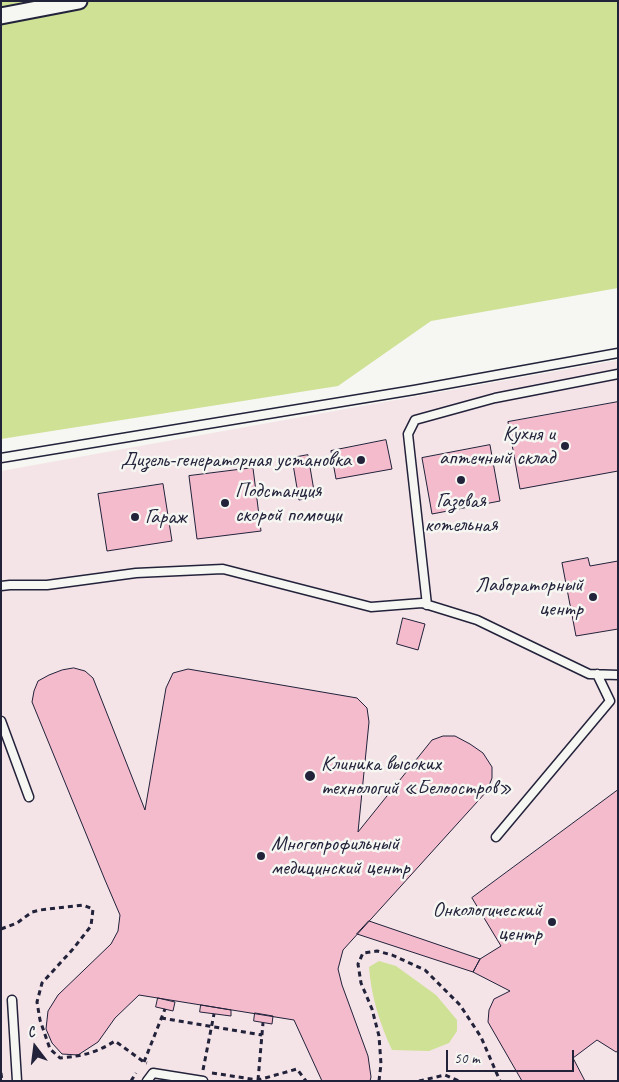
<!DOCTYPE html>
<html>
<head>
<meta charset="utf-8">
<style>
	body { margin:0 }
	#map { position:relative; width:619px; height:1082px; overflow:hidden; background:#f6f6f2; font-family:Caveat,sans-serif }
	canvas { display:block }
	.frame { position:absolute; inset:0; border:2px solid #22223b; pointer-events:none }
	.north { position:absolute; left:10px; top:1022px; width:50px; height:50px; -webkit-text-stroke:4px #f6f6f2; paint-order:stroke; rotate:345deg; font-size:14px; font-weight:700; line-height:20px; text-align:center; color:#22223b }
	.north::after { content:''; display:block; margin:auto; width:18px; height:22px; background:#22223b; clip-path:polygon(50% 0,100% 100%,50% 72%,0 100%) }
	.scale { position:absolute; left:446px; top:1050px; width:128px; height:22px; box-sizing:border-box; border:2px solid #22223b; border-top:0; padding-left:6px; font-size:15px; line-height:18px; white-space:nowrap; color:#22223b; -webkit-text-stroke:4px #f6f6f2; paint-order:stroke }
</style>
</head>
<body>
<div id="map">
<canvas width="619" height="1082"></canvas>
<div class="frame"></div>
<div class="north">С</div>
<div class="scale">50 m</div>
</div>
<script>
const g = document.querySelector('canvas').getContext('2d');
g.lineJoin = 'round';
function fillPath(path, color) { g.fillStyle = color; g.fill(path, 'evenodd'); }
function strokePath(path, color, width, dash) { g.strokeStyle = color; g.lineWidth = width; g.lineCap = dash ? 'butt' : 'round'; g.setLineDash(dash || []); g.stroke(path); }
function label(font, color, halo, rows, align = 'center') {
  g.font = font + ' Caveat,sans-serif'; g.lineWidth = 5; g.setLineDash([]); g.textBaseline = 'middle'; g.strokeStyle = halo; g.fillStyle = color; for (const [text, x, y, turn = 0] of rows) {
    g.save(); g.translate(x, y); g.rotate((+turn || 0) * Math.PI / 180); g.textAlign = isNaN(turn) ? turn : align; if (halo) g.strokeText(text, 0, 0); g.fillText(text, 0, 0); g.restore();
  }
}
fillPath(new Path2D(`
	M618,360V1081H1V471Z`), '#f5e4e7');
fillPath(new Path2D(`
	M1,1H618V288L431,321L338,386L1,439Z
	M379,961L396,966L436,995L457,1020V1031L449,1043L429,1051L392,1050C380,1024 371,996 369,967Z`), '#cee195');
const building = new Path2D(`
	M618,402V471L520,489L508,422Z
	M386,440L392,469L336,479L331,451Z
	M490,445L500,501L432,514L422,458Z
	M308,455L315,497L299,500L292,458Z
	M253,468L261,531L197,539L189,476Z
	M163,484L172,541L107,551L98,494Z
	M588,558L590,566L618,561V629L576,636L562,563Z
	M403,618L425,624L418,650L397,644Z
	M74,668L85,671L93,678L145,810L166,688L173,673L188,669L357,698L367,708L369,722L358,832L432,740L443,736H455L470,744L483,753L492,767V778L487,791L343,950L338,969L342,985L368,1056L371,1077L370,1081H322L294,1020L139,995L115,1018L98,1042L78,1055L62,1054L52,1043L46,1029L48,1011L58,995L111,944L118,931L120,915L105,880L32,702L34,691L38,681L49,675L62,670Z
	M618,790V1051L616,1052L597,1040L573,1058L585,1081H522L488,1022L489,1010L494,999L510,991L473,972L480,959L501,946L472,898Z
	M369,921L480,959L473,972L357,934Z
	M158,998L175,1002L173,1011L156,1007Z
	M201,1005L231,1010V1016L200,1012Z
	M255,1013L273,1016L272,1024L254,1021Z`);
fillPath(building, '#f4bbcd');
strokePath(building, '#22223b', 1);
const service = new Path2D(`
	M1,458L414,390L618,353
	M1,586L10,585H47L136,573L223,569L371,607L422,603L477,620L589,674L618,675
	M427,605L408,434L415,420L495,398L618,374
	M1,721L29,797
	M496,837L610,701L597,674
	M12,1000L17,1081
	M147,1081L153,1073L203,1081`);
const minor = new Path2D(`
	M1,16L79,1`);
strokePath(service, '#22223b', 11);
strokePath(minor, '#22223b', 19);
strokePath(new Path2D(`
	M1,929L17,923L32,912L40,910L83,905L93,909L91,926L73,949L42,983L37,1002L40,1020L50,1049L60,1058C82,1056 96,1053 115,1041L144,1062L147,1063
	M161,1018L262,1035
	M144,1062L165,1009
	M203,1070L214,1014
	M1,1073L2,1081
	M212,1073L258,1080L297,1069L306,1081
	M258,1080L263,1023
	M131,1081L136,1073
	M379,1081L381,1064L379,1036L372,1009L361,983L358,964L363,953L377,951L392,955L425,970L460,1005L481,1037L500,1081
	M419,1081L445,1075L459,1081`), '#22223b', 3, [5, 4]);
strokePath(service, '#f6f6f2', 8);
strokePath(minor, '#f6f6f2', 15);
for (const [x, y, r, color] of [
	[565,446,5,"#22223b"],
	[361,460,5,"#22223b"],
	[461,480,5,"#22223b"],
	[225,503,5,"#22223b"],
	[135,517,5,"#22223b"],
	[593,597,5,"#22223b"],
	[310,776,6,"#22223b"],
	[261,856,5,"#22223b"],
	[552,922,5,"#22223b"]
]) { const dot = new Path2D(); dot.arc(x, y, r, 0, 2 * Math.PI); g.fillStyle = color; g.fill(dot); strokePath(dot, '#f6f6f2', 2); }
label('21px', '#22223b', '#f6f6f2', [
	["Кухня и",555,434],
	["аптечный склад",555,458],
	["Дизель-генераторная установка",351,460],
	["Подстанция",235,491,"left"],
	["скорой помощи",235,515,"left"],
	["Газовая",461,501,"center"],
	["котельная",461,525,"center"],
	["Гараж",145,517,"left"],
	["Лабораторный",583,585],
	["центр",583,609],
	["Клиника высоких",321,764,"left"],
	["технологий «Белоостров»",321,788,"left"],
	["Многопрофильный",271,844,"left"],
	["медицинский центр",271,868,"left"],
	["Онкологический",542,910],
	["центр",542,934]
], 'right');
</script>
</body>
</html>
